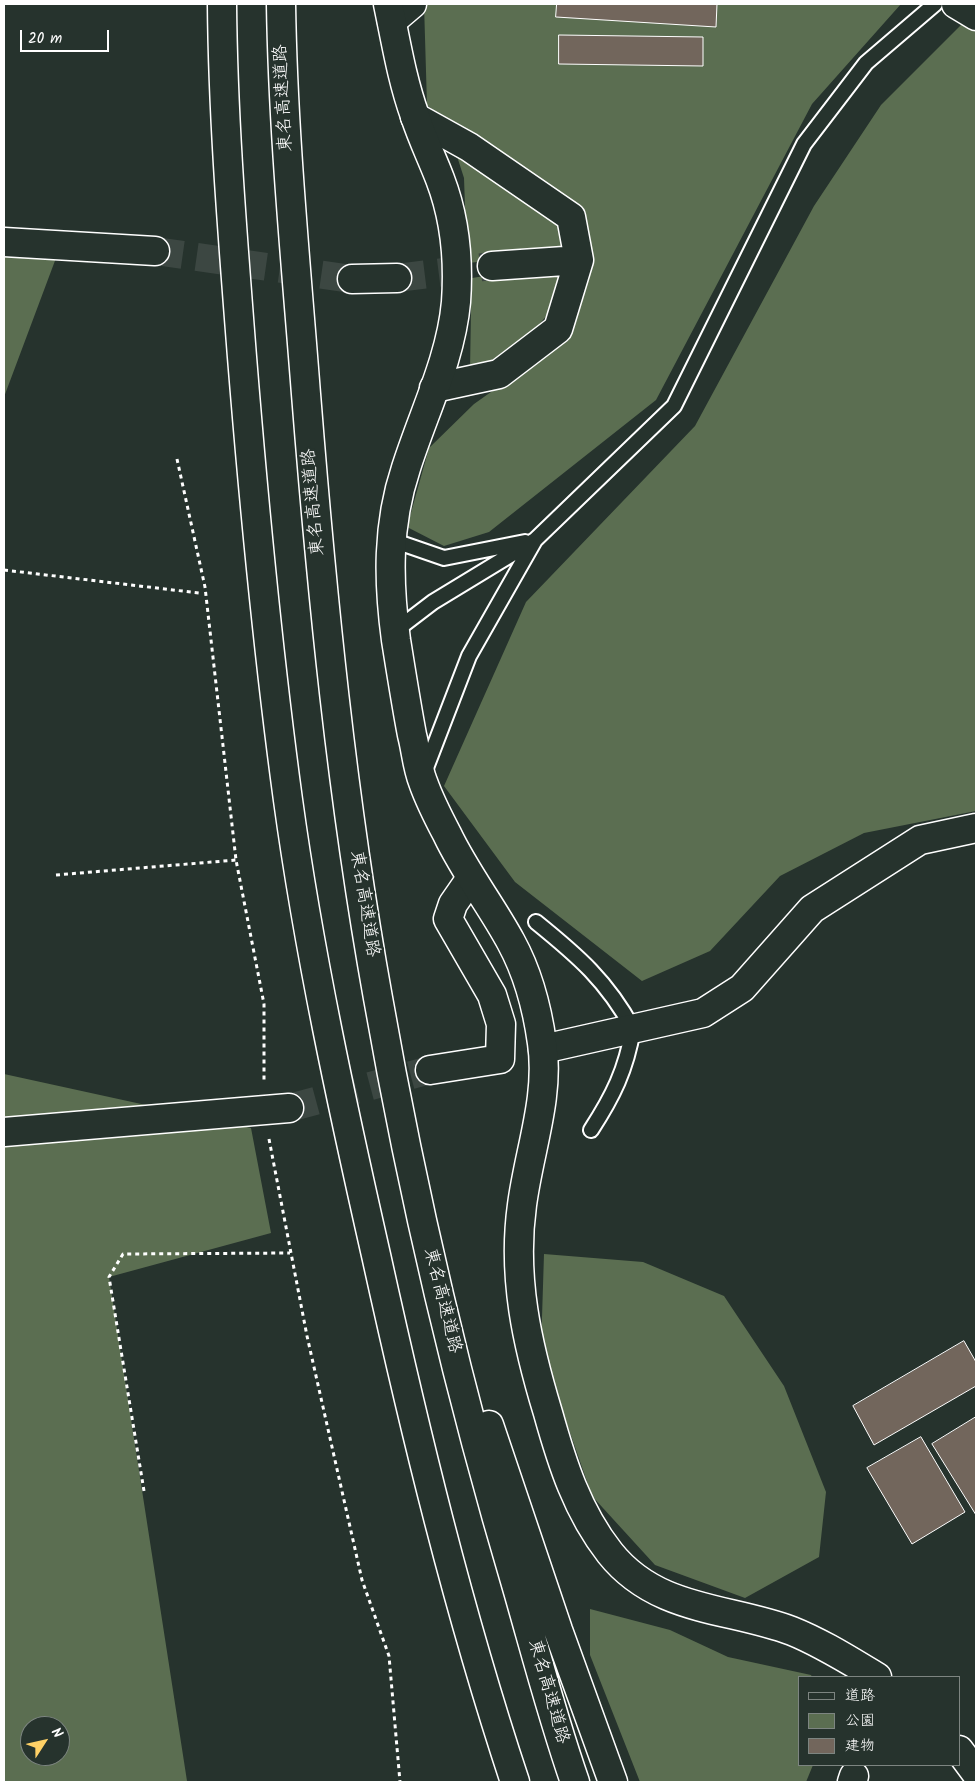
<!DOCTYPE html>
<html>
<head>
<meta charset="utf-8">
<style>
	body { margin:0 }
	#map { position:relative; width:980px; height:1786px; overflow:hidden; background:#26332d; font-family:Kalam,"Klee One",sans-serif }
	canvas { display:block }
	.frame { position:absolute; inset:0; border:5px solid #fff; pointer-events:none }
	.legend { position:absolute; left:798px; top:1676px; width:162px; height:90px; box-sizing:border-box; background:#26332d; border:1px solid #7d8581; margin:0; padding:6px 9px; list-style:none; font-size:15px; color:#fff }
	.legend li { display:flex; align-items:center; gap:10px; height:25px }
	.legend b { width:25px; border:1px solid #7d8581 }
	.north { position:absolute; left:20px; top:1716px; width:50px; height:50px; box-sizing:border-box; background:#26332d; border:1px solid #7d8581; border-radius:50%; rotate:55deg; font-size:14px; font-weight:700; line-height:20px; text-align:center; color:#fff }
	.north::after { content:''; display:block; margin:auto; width:18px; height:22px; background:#ffd166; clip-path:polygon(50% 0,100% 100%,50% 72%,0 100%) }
	.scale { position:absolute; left:20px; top:30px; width:89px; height:22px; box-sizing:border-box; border:2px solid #fff; border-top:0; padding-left:6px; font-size:15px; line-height:18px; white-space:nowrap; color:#fff; -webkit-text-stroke:4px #26332d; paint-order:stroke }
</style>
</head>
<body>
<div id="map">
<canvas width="980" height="1786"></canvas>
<div class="frame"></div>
<ul class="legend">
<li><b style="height:6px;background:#26332d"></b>道路</li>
<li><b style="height:14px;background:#5b6e51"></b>公園</li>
<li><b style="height:14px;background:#72665c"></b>建物</li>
</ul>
<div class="north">N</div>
<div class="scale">20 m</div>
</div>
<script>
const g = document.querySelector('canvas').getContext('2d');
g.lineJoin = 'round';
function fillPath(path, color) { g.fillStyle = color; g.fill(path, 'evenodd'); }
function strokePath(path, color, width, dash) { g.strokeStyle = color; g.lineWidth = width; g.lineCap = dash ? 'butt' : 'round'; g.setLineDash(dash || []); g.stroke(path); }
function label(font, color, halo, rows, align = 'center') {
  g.font = font + ' Kalam,"Klee One",sans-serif'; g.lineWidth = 4.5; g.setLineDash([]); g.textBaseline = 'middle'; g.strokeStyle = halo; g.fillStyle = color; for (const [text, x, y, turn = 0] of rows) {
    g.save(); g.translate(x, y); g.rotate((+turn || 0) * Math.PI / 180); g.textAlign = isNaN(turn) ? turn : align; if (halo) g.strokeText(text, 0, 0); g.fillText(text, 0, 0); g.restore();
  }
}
fillPath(new Path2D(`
	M424,4H901L812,104L656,400L489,532L444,546L407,527L429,448L474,404L539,358L577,265L570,217L528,188L427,105Z
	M962,24L976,28V811L864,833L780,876L710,951L642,981L515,882L444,786L526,602L695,426L814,206L881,105Z
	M455,150L567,220L564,254L467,263L464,178Z
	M59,250L4,397V254Z
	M565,263L561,298L506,365L470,371L471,309L466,279Z
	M4,1074L251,1128L271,1233L109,1277L187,1781L202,1782H4ZM30,1726H60V1756H30Z
	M544,1254L643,1262L724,1296L784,1386L826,1492L819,1557L745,1598L655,1565L592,1496L541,1349Z
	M590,1609L670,1630L728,1657L811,1675L812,1677H799V1765H813L806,1782H640L590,1655Z`), '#5b6e51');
const building = new Path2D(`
	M557,4H717L716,27L556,17Z
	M559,35L703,37V66L559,64Z
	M964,1341L976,1362V1386L874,1445L853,1406Z
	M976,1417V1515L932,1444Z
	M921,1437L965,1512L912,1544L867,1468Z`);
fillPath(building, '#72665c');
strokePath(building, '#fff', 1);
strokePath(new Path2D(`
	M155,251L352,279
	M397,278L492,266
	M289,1108L430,1070`), '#3c4742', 28, [28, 14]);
const service = new Path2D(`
	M389,539L444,558L525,542
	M395,631L433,602L535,540L674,406L804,144L866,63L935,4
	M424,773L469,656L535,540
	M536,922C578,956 607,981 633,1029C626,1070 613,1096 591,1130`);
const minor = new Path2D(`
	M956,4L976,16
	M392,21L412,4
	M415,117L469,147L571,217L579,260L558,329L499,374L434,388
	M4,242L155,251
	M492,266L579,260
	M352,279L397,278
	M543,1049L703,1013L742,988L812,909L920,840L976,828
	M430,1070L500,1059L501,1024L492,995L448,919L453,904L471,878
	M4,1132L289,1108
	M852,1782L854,1776`);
const tertiary = new Path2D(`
	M388,4C396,42 402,80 415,116C422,138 432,158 440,179C455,218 459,260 456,302C451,359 423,414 406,468C387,525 388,581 396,640C401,671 406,703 412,735C416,750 417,767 423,782C429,799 438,817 447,834C465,872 491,905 511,942C528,973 537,1007 542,1043C550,1097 529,1151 522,1205C512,1277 527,1344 548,1413C562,1463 577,1511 610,1553C657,1612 728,1607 792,1631C822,1643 850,1661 877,1677
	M959,1750L976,1773`);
const motorway = new Path2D(`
	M222,4C223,122 233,240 242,357C254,506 268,653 288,800C309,953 342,1105 376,1255C415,1432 458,1610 515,1782
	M281,4C283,134 296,264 306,394C322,596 342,798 378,998C413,1198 460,1396 518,1591C536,1654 553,1719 575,1782
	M489,1425L558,1630L613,1782`);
strokePath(service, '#fff', 18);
strokePath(minor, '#fff', 31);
strokePath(tertiary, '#fff', 31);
strokePath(motorway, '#fff', 31);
strokePath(new Path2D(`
	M177,459L205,587L236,860L264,1004V1081
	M4,570L199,593
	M56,875L236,860
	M269,1139L307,1336L362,1580L389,1656L400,1782
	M144,1491L109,1277L123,1254L290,1253`), '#fff', 3, [4, 4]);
strokePath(service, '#26332d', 14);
strokePath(minor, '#26332d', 28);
strokePath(tertiary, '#26332d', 28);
strokePath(motorway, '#26332d', 28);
label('18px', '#fff', '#26332d', [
	["東名高速道路",285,98,-93],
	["東名高速道路",315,502,-95],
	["東名高速道路",363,904,81],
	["東名高速道路",441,1301,76],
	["東名高速道路",547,1692,74]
]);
</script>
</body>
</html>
